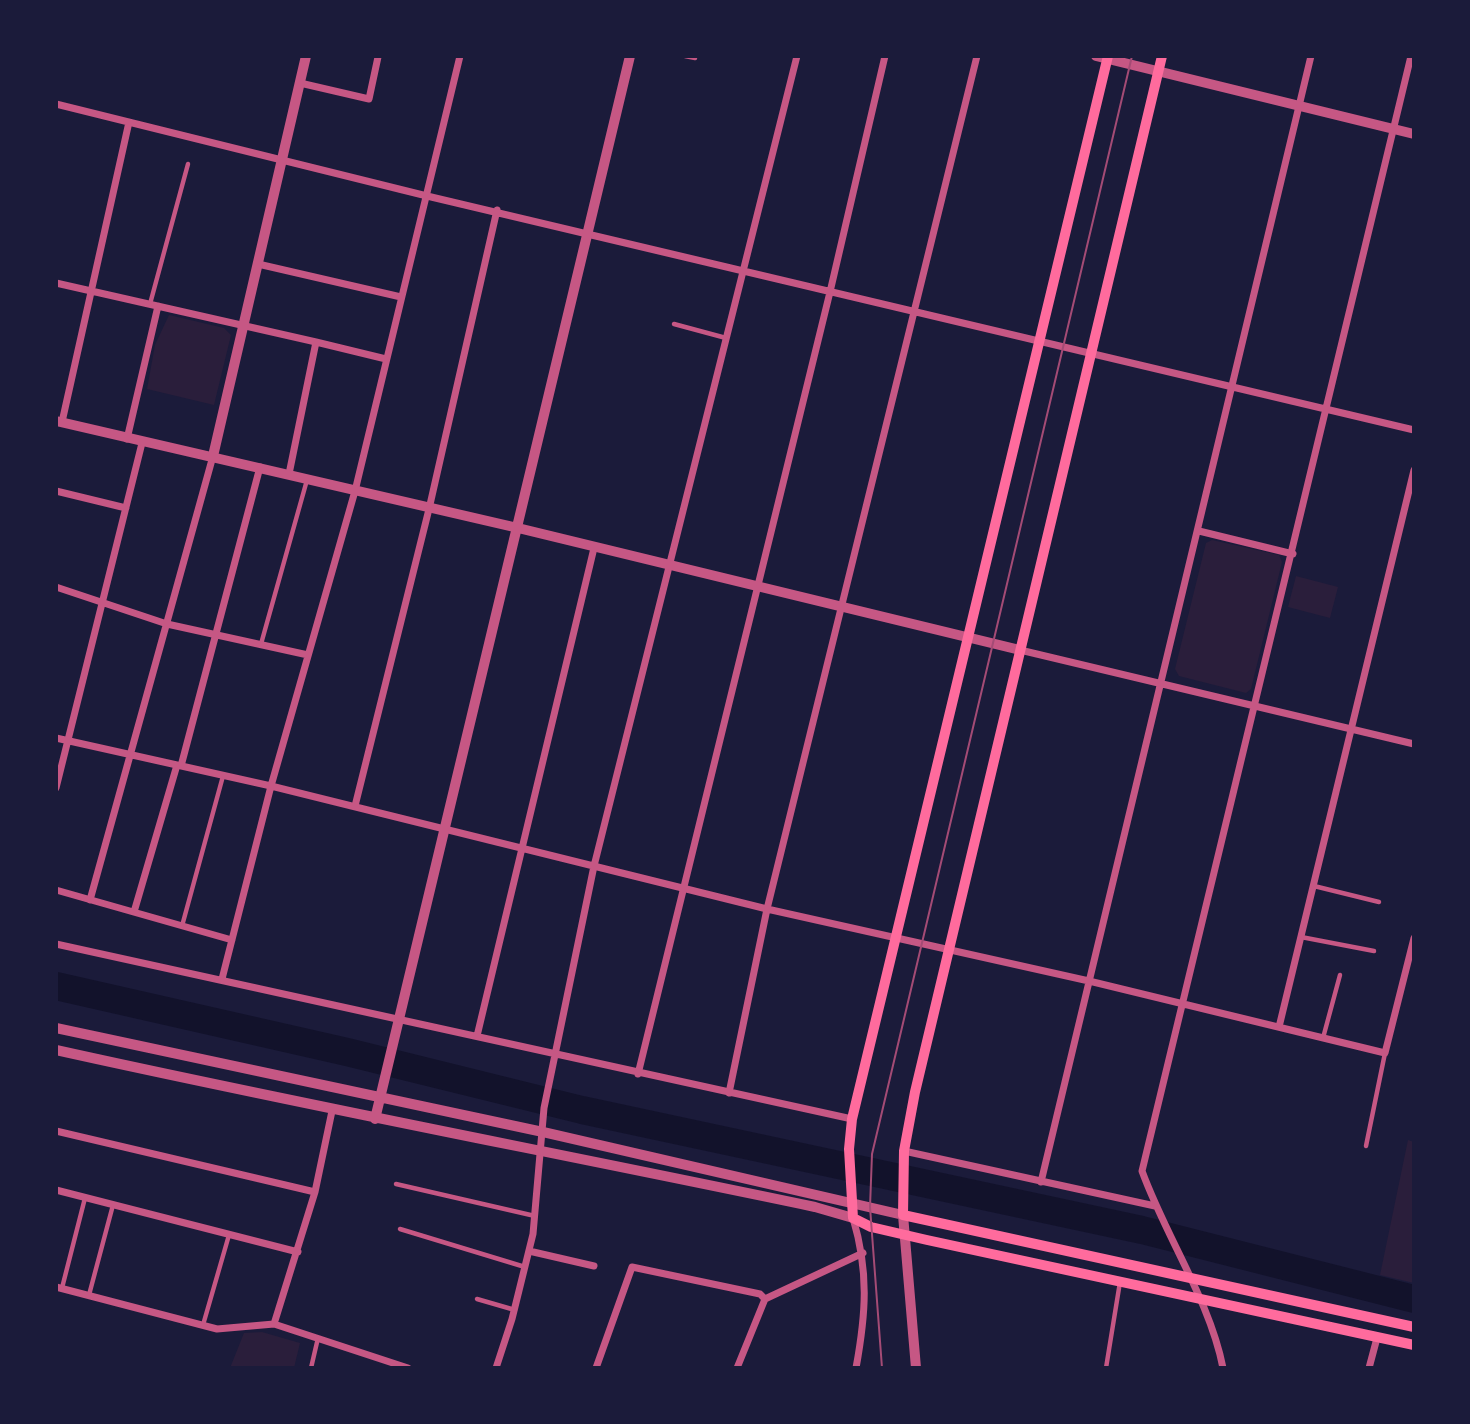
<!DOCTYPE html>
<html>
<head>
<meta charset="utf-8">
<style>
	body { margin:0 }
	#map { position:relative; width:1470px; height:1424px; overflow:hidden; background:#1b1b3a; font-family:Helvetica,sans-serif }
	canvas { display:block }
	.frame { position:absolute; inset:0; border:58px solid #1b1b3a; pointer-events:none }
</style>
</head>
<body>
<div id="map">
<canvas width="1470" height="1424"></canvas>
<div class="frame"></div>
</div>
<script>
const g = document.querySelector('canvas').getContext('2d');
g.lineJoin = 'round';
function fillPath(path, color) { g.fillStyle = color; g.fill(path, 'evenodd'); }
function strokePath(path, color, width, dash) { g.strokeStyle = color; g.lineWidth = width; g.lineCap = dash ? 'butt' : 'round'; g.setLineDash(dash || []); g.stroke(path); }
fillPath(new Path2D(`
	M169,315L224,328L231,335L214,405L147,389L155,345Z
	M1212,540L1279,555L1282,562L1251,689L1246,693L1179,676L1175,669L1206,543Z
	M1296,576L1338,587L1330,618L1288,607Z
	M1408,1140L1414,1142V1283L1380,1275Z
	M262,1332L300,1343L294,1368H230L244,1333Z`), '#2a1e3b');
strokePath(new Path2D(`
	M56,986L347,1052L582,1110L1142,1230L1414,1299`), '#12122b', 28);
strokePath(new Path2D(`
	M685,56L695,58
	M150,304L188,164
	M674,324L726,338
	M261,644L307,480
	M1314,886L1379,902
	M182,926L223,776
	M1301,937L1374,951
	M1323,1038L1340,975
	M1366,1146L1385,1053
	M396,1184L535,1216
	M400,1229L525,1267
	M62,1288L85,1198
	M89,1295L113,1205
	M477,1299L515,1310
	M203,1325L229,1235
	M311,1368L318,1338
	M1106,1368L1120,1282`), '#c65784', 4.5);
strokePath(new Path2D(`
	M300,83L369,99L378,57
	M56,104L427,196L1414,430
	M258,264L401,297
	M56,283L316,342L289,474
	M316,342L386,359
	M62,422L129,122
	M127,439L158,306
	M56,491L126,508
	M1199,531L1293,554
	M56,587L167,624L308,655
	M1020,650L1414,744
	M56,738L271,786L767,909L1089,981L1385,1053L1414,938
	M181,766L260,467
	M56,788L142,443
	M355,806L429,509L497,210
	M56,890L232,940
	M90,900L213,456
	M134,912L177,765
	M56,944L852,1119
	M222,979L271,786L355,491L460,56
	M1279,1027L1414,470
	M477,1036L594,548
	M638,1074L830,292L885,56
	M729,1093L767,909L977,56
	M56,1131L315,1192
	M904,1151L1155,1206
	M1041,1182L1311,56
	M56,1190L298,1252
	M853,1218C869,1272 866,1313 856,1368
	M529,1251L594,1266
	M56,1287L217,1329L274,1324L408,1368
	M274,1324L315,1192L332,1111
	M496,1368L512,1319L533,1234L544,1108L594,866L797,56
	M596,1368L632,1267L760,1294L765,1299
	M737,1368L765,1299L863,1253
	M1223,1368C1210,1301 1166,1237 1142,1171L1411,56
	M1369,1368L1377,1338`), '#c65784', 7);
strokePath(new Path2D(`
	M1096,56L1414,134
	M56,421L518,528L1020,650
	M213,456L306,56
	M56,1028L543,1132L903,1215L916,1368
	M56,1050C308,1106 562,1154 815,1207L853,1218
	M375,1119L630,56`), '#c65784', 10);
strokePath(new Path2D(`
	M1108,56L852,1119L849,1149L853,1218L871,1227L927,1240L1414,1345
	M1162,56L915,1092L904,1151L903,1215L1414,1327`), '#ff6b9d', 10);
strokePath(new Path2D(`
	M882,1368L870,1207L872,1154L1132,56`), '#a44b75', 2);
</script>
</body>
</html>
